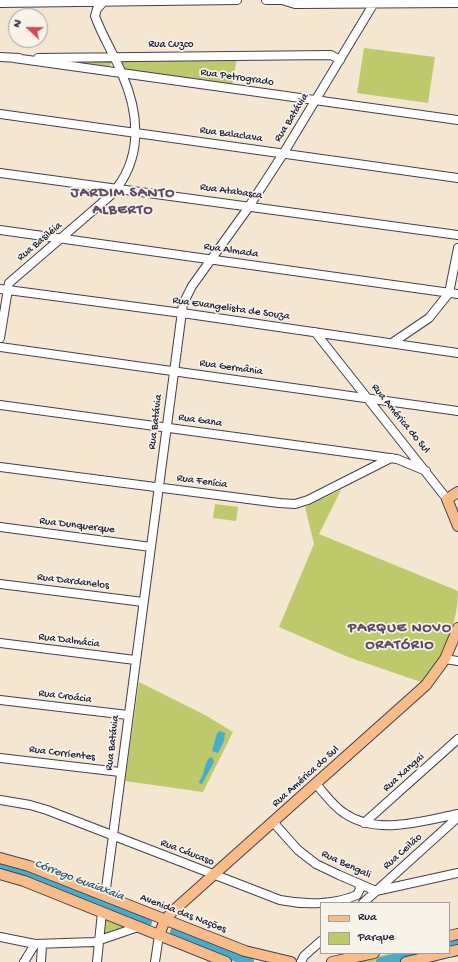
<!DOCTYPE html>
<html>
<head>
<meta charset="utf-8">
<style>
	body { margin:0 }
	#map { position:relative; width:458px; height:962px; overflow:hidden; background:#f4e6d0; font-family:"Gochi Hand",sans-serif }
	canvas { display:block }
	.legend { position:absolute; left:320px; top:902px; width:130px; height:52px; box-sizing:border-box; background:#f7f3e8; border:1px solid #a29fa3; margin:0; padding:5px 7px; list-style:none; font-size:12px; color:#22223b }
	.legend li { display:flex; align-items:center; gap:8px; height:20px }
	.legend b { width:20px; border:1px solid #a29fa3 }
	.north { position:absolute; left:8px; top:8px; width:40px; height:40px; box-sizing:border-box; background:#f7f3e8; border:1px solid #a29fa3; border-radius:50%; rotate:292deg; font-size:11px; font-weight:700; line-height:16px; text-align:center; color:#22223b }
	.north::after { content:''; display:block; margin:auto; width:14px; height:18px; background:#d1495b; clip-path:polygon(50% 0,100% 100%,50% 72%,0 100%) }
</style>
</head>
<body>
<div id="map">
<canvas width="458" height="962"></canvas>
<ul class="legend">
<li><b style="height:5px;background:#f9bc89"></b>Rua</li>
<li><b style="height:11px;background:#bdc96b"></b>Parque</li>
</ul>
<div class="north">N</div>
</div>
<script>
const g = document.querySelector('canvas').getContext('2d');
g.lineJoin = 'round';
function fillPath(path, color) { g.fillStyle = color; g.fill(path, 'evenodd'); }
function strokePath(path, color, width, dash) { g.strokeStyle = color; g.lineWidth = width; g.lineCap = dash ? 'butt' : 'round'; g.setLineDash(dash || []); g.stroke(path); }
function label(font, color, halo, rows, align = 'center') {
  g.font = font + ' "Gochi Hand",sans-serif'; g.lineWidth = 3.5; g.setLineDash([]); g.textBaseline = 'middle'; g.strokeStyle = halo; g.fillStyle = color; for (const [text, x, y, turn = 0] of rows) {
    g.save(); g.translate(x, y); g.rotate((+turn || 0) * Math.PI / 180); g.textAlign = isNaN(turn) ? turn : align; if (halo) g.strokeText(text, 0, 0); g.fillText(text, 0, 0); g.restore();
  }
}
fillPath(new Path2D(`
	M364,48L435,57L428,103L357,93Z
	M237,58L232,86L124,69L121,63L122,61Z
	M66,60L111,61L112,63L108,67L67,62Z
	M341,490L319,534L458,591C458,623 443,659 421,682L348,657L279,627L314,544L305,507Z
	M215,504L238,507L236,521L213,518Z
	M139,682L205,715L233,732L203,792L125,781Z
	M105,918L126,927L104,936Z
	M392,953H410L372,962H353Z`), '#bdc96b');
fillPath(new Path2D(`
	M220,731L225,733L224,741L218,753L212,751L217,733Z
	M212,757L214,762L202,784L199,783C200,778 202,778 203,774C205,768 205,764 209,758Z`), '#48abc8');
strokePath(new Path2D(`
	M0,867L29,875L147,922
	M175,932L249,962
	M449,946L458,944
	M381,962L419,953`), '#48abc8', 10);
const minor = new Path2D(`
	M266,0H282L295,4L458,3
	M0,3L237,0
	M0,57L19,58
	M14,58L458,120
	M38,58L331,55L340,60
	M0,114L458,178
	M0,173L458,235
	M0,230L458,294
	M0,289L182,313L458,353
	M315,332L447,499
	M0,338L9,283L111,195C143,160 140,115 122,74C114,54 102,36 95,16L97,9L105,0
	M392,343L429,318L449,293L458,248
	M0,347L458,411
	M0,405L397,459L426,471
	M0,467L279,503L295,504L308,500L391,458
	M0,527L151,547
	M0,584L143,602
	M0,643L135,660
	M445,659L458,661
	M0,700L128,715
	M0,758L120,772
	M316,784C325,794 333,806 344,813C377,836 422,821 458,814
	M0,800L30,805L47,810L280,900C305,905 334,905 357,895L360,889L359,884
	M273,822L298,850L316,864L339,875L376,891L458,873
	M364,823L458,739
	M105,896L183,304L192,286L246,211L283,154L374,3
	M363,903L458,817
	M0,937L35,944L94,942L138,927
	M24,962L35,944
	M41,962L42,945
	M97,962L102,912
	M155,962L159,935
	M301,962L304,956L321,941`);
const major = new Path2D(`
	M458,492L447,499L458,526
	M0,858L29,866L245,951L291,962
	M0,874L24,881L226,962
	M159,935L165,920L173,911L426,685L445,659L458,628
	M449,936L458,934
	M449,952L458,950
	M332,962L374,953
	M406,962L445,953`);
strokePath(minor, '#423f51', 10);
strokePath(major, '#423f51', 12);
strokePath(minor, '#fff', 8);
strokePath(major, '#f9bc89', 10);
label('11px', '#22223b', '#f7f3e8', [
	["Rua Cuzco",171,45],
	["Rua Petrogrado",237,78,8],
	["Rua Batávia",292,118,-58],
	["Rua Balaclava",231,135,8],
	["Rua Atabasca",231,192,8],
	["Rua Basiléia",40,242,-40],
	["Rua Almada",231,251,8],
	["Rua Evangelista de Souza",231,309,8],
	["Rua Germânia",231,368,8],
	["Rua América do Sul",400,419,51],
	["Rua Gana",200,421,8],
	["Rua Batávia",156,422,-83],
	["Rua Fenícia",202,482,8],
	["Rua Dunquerque",77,526,7],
	["Rua Dardanelos",73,582,7],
	["Rua Dalmácia",69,641,7],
	["Rua Croácia",65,697,7],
	["Rua Batávia",113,743,-83],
	["Rua Corrientes",62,754,7],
	["Rua Xangai",404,773,-42],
	["Rua América do Sul",306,777,-42],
	["Rua Ceilão",403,852,-42],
	["Rua Cáucaso",187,853,21],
	["Rua Bengali",346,865,25],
	["Avenida das Nações",183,914,21]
]);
label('italic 12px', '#315973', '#f7f3e8', [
	["Córrego Guaiaxaia",79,881,21]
]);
g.letterSpacing = '1px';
label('bold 15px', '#5f4b69', '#f7f3e8', [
	["JARDIM SANTO",123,194],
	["ALBERTO",123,211],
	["PARQUE NOVO",400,629],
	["ORATÓRIO",400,646]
]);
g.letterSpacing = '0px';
</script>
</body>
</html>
